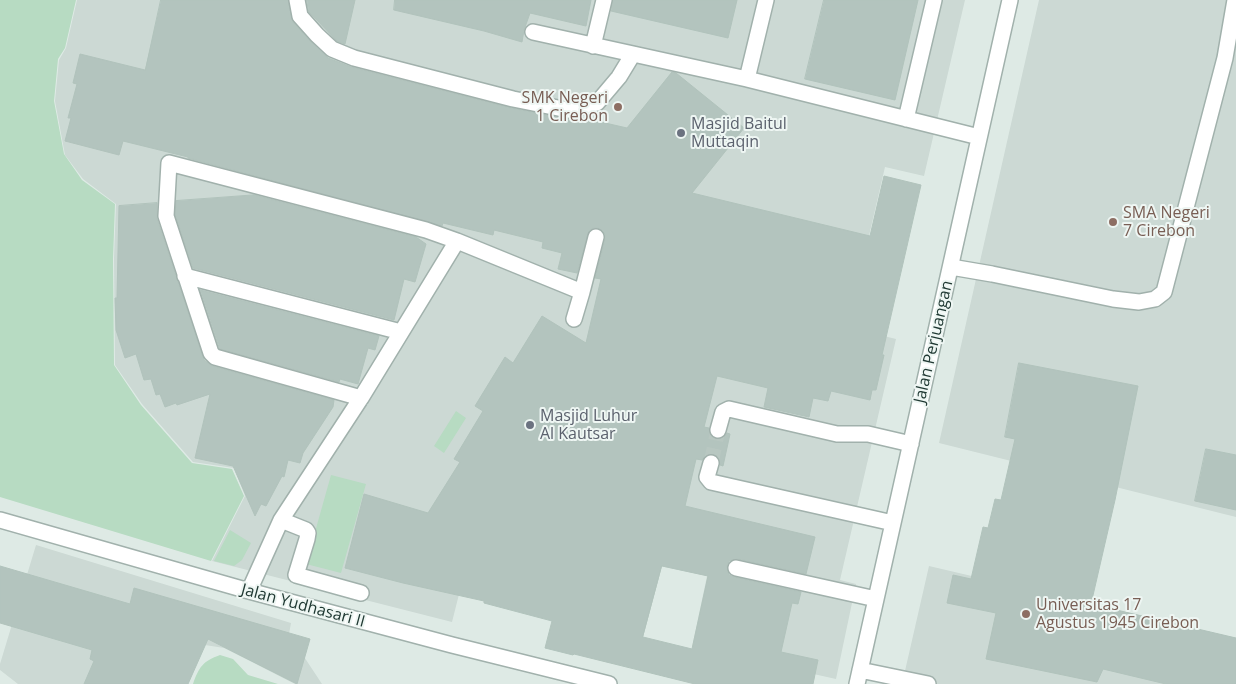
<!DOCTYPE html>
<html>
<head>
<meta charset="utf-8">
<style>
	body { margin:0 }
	canvas { display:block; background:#deeae5 }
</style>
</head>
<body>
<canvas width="1236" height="684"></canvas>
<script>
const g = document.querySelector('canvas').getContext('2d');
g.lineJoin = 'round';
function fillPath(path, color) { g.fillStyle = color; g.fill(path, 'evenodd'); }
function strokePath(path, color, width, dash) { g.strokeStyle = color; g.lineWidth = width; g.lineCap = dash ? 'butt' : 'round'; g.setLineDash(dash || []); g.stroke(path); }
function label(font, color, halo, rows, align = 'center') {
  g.font = font + ' "Open Sans",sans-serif'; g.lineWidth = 4; g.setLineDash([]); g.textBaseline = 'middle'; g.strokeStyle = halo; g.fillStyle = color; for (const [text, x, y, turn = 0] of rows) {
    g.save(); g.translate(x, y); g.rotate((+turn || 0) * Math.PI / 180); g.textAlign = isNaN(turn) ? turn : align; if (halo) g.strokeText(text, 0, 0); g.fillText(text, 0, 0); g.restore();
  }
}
fillPath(new Path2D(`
	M77,0H965L924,176L885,167L848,326L730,298L896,339L840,580L856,584L836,679L692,647L707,576L476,527L452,622L212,561L245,496L234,468L193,462L142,404L115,365L114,258L116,204L83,179L65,155L55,101L59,60L66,48Z
	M1039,0H1236V517L939,443Z
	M36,545L291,623L289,634L322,684H295L224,648L205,645L136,614L109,684H18L0,670V664Z
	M929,566L1236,638V684H902Z`), '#ccd9d4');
fillPath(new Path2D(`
	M0,0H76L65,48L58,59L54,101L64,154L82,180L115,204L113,259L114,365L141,405L192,463L232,469L244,496L211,561L0,497Z
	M456,411L466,418L444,453L434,446Z
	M331,475L366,484L341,573L306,564Z
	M230,530L251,543L242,560L234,566L214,561Z
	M220,655L233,659L248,675L278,684H193C199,667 203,661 220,655Z`), '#b7dbc2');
const building = new Path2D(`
	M161,0H288L293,22L310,41L328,58L351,67L511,108L566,119L579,117L627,128L672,72L676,73L744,128L692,193L870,236L884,176L921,185L882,355H884L876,390H872L870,400L831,391L828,401L813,398L809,417L764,407L768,388L717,376L704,427L709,428L711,436L716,439L724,437L727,433L730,434L723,466L720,465L718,457L713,454L705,456L702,460L696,459L685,506L815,537L806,574L738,559L729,561L727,566L729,575L734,577L801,592L798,604L792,603L781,652L818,660L813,684H695L574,654L573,655L545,648L552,621L484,603V601L403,583L345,568L364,494L428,513L460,462L454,459L483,411L475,406L505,357L513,363L542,316L586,343L601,279L595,278L605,239V234L598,228H593L589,231L577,273L558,269L562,253L542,248L543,242L494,230L493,235L443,223L442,226L188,158V157L123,141L119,155L65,141L71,118H68L77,84L73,83L80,54L145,70ZM662,566L708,576L692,649L643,637Z
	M307,0H355L345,44L337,41L309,12Z
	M395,0H591L586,26L530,13L524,30L522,42L484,31L394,10Z
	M613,0H737L728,38L611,11Z
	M824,0H918L895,100L805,79Z
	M254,195L416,237L426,244L415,282L404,279L394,320L193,268L175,215L176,201Z
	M157,203V219L204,360L212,366L334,400L333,407L303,453L300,463L288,460L284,477L282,476L266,506L261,504L255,516L233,466L195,458L210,394L177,405L176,403L165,407L160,394L156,395L151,379L144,380L136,354L125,358L116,330L115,298H117L119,206Z
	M200,290L379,336L375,350L368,348L358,384L340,379L339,382L220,349Z
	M1019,363L1138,386L1115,500L1091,604L1236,638V684H1166L1103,669L1097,682L986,659L996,613L947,603L953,575L971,579L983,527L988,528L995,499L1001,500L1015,439L1005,437Z
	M1206,449L1236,455V510L1195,501Z
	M0,566L130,604L134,588L310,639L297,684L208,639L188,684H84L94,661L90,659L92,650L0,623Z`);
fillPath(building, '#b3c4be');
strokePath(building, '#b1c3bc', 1);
strokePath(new Path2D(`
	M711,463L718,430`), '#b8c7c1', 15, [15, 8]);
const minor = new Path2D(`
	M297,0L300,16L317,35L332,49L354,58L513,99L568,110L597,103L619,77L633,54
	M533,32L747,79L979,137
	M593,46L604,0
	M747,79L766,0
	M906,119L934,0
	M951,267L992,274L1113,299L1139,302L1155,299L1164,292L1225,58L1235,0
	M185,276L401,332
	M582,292L596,237
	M361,398L215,357L211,353L166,216L169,163L426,230L457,241
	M718,430L723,412L729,409L837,434H868L911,444
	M711,463L707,477L711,482L893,523
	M0,520L249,591L452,645L609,684
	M281,520L306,530L308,533L307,539L296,575L361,593
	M736,568L876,599
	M249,591L281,520L361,398L457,241L582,292L574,319
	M860,670L928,684
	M857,684L1010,0`);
strokePath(minor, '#a1b1ac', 18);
strokePath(minor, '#fff', 15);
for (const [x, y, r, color] of [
	[618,107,5,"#8d6e63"],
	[681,133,5,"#6b7280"],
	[1113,222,5,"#8d6e63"],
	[530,425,5,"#6b7280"],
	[1026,614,5,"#8d6e63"]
]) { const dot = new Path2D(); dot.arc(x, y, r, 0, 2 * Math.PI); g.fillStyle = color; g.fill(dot); strokePath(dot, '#eef6f3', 2); }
label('16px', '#785e54', '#eef6f3', [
	["SMK Negeri",608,98,"right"],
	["1 Cirebon",608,116,"right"],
	["SMA Negeri",1123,213],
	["7 Cirebon",1123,231],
	["Universitas 17",1036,605],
	["Agustus 1945 Cirebon",1036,623]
], 'left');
label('16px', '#5b616d', '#eef6f3', [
	["Masjid Baitul",691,124],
	["Muttaqin",691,142],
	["Masjid Luhur",540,416],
	["Al Kautsar",540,434]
], 'left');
label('16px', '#203933', '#eef6f3', [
	["Jalan Perjuangan",934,342,-77],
	["Jalan Yudhasari II",303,606,15]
]);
</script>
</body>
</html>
